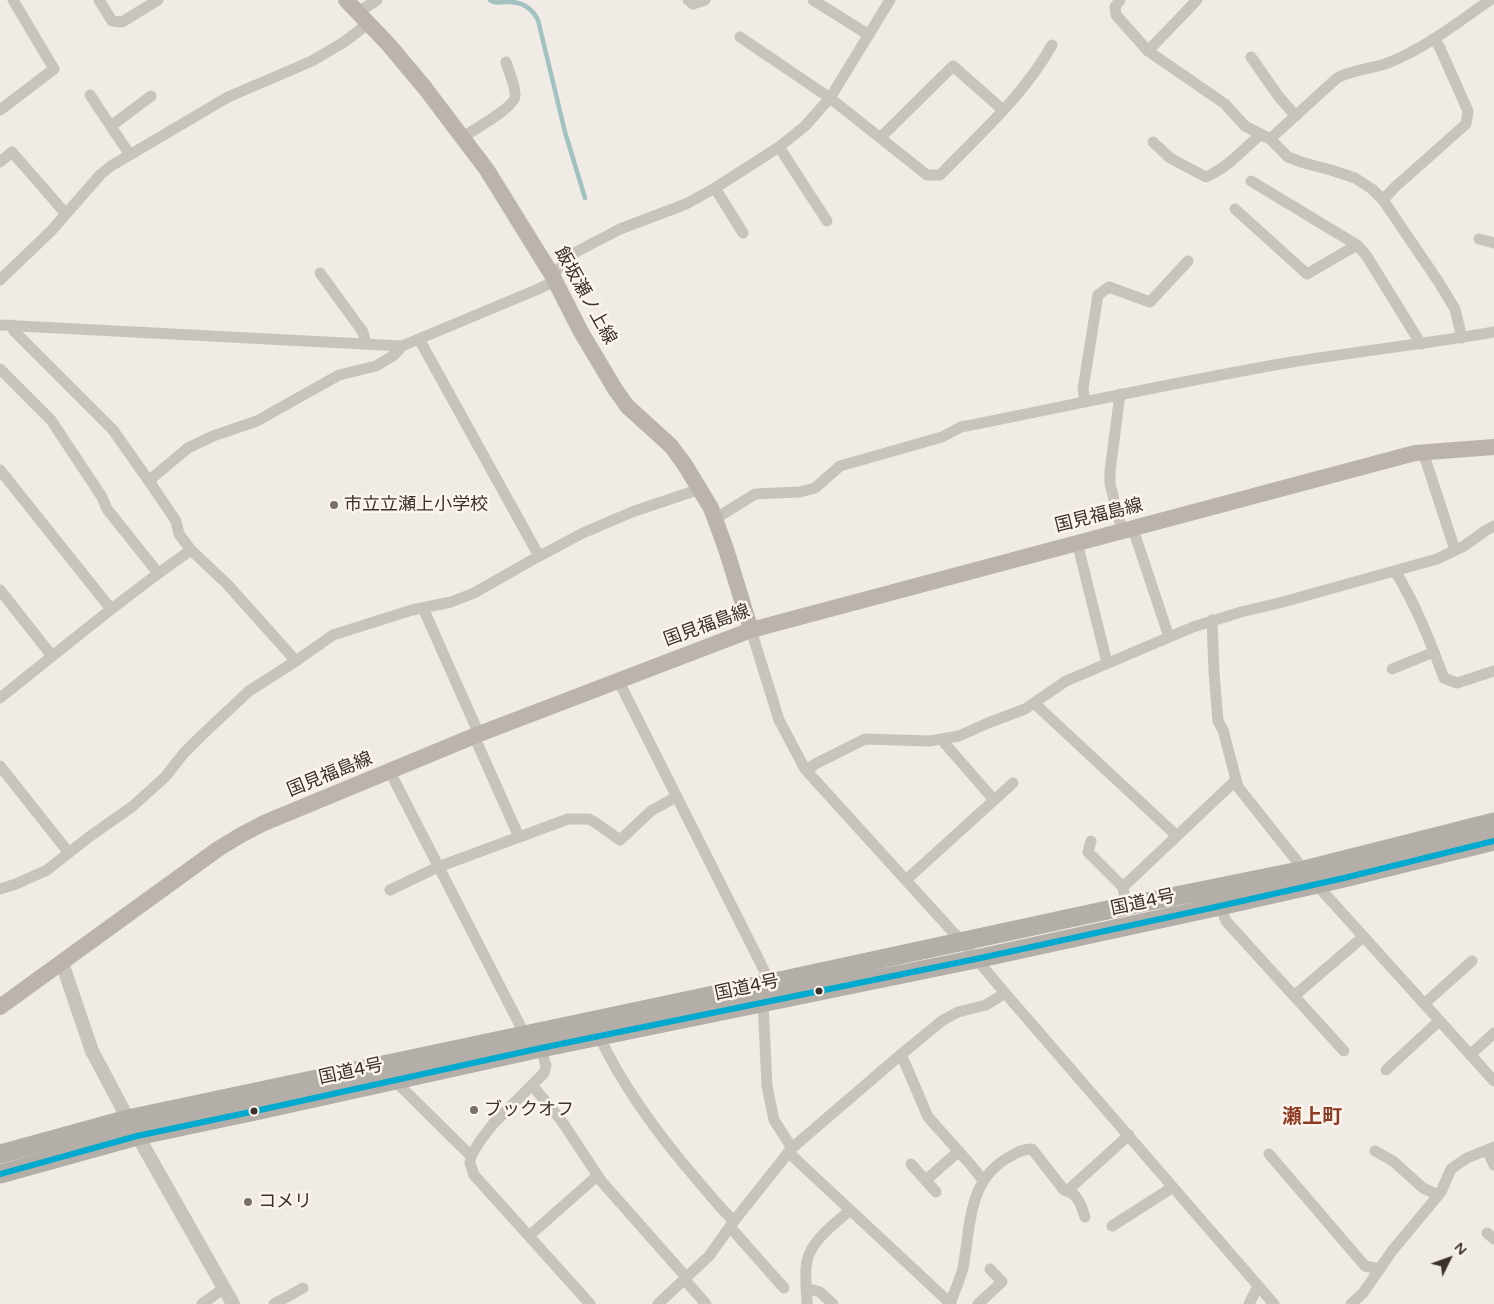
<!DOCTYPE html>
<html>
<head>
<meta charset="utf-8">
<style>
	body { margin:0 }
	#map { position:relative; width:1494px; height:1304px; overflow:hidden; background:#f0ebe5; font-family:"Varela Round",sans-serif }
	canvas { display:block }
	.north { position:absolute; left:1424px; top:1234px; width:50px; height:50px; -webkit-text-stroke:4px #fbf5ee; paint-order:stroke; rotate:48deg; font-size:14px; font-weight:700; line-height:20px; text-align:center; color:#3b302b }
	.north::after { content:''; display:block; margin:auto; width:18px; height:22px; background:#3b302b; clip-path:polygon(50% 0,100% 100%,50% 72%,0 100%) }
</style>
</head>
<body>
<div id="map">
<canvas width="1494" height="1304"></canvas>
<div class="north">N</div>
</div>
<script>
const g = document.querySelector('canvas').getContext('2d');
g.lineJoin = 'round';
function strokePath(path, color, width, dash) { g.strokeStyle = color; g.lineWidth = width; g.lineCap = dash ? 'butt' : 'round'; g.setLineDash(dash || []); g.stroke(path); }
function label(font, color, halo, rows, align = 'center') {
  g.font = font + ' "Varela Round","Noto Sans JP",sans-serif'; g.lineWidth = 5; g.setLineDash([]); g.textBaseline = 'middle'; g.strokeStyle = halo; g.fillStyle = color; for (const [text, x, y, turn = 0] of rows) {
    g.save(); g.translate(x, y); g.rotate((+turn || 0) * Math.PI / 180); g.textAlign = isNaN(turn) ? turn : align; if (halo) g.strokeText(text, 0, 0); g.fillText(text, 0, 0); g.restore();
  }
}
strokePath(new Path2D(`
	M490,0C495,4 499,2 505,2C520,1 531,6 538,20L565,132L585,198`), '#a1c2c1', 4.5);
strokePath(new Path2D(`
	M99,0L112,21L122,22L158,0
	M688,0L693,4L705,0
	M813,0L869,35
	M1120,0L1115,7L1116,15L1148,51L1225,104L1245,126L1270,139L1288,157L1304,163L1331,170L1355,178L1372,189L1383,200L1438,281L1455,309L1462,338
	M358,12L377,0
	M740,37L830,98L927,175H940C980,134 1024,95 1052,45
	M1148,51L1197,0
	M1251,57L1279,97L1296,116
	M90,95L130,155
	M0,110L54,69L13,0
	M111,126L151,96
	M461,138C472,131 515,107 515,96C516,86 509,73 506,62
	M880,138L953,66L1003,110
	M1270,139L1337,78C1352,70 1369,69 1385,64C1423,50 1457,23 1490,0
	M1153,142L1170,158L1206,177C1227,168 1244,149 1261,134
	M779,147L827,221
	M0,162L12,152L66,214
	M1251,181L1357,245L1366,255L1421,344
	M715,188L743,233
	M1383,200L1394,188L1466,124L1468,111L1439,46L1433,39
	M1235,209L1307,274L1357,245
	M1479,239L1494,243
	M320,273L363,332L366,344
	M552,275L576,252L620,229L686,204L715,188L779,147L805,126L830,98L890,0
	M0,280L51,231L101,174L111,166L228,97L312,61L344,42L369,23
	M0,325L402,346L536,290L555,281
	M11,325L14,331L113,430L151,484
	M419,339L539,556
	M0,369L51,420L102,497L107,509L158,573
	M1120,394L1110,471V484L1122,531
	M1085,402L1083,389L1098,295L1109,287L1150,302L1188,261
	M1423,452L1455,550
	M0,470L111,609
	M715,519L755,494L800,492L815,488L840,466L942,437L961,427C1072,405 1181,381 1292,362C1359,351 1427,344 1494,332
	M1133,529L1169,637
	M1077,542L1107,663
	M1395,571C1416,605 1430,641 1444,678L1457,683L1494,671
	M0,590L52,656
	M423,608L479,734
	M1212,620L1214,672L1218,721L1223,730L1238,787L1304,870
	M751,630L779,720L805,769L962,942L1005,993L1274,1304
	M296,661L227,584L191,550L179,534L176,521L151,484L152,478L188,448L213,436L257,421L339,375L376,366L394,355L402,346
	M1392,669L1434,652
	M618,680L761,964L770,983
	M0,698C63,648 125,596 191,550
	M1034,703L1177,836
	M474,736L519,837
	M941,739L994,800
	M0,766L69,853
	M807,770L815,764L865,739L929,741L959,736L988,723L1025,709L1066,681L1193,627L1241,612L1283,602L1437,559L1464,546L1485,531L1494,526
	M390,772L525,1035
	M1091,841L1088,852L1123,887L1126,906
	M906,880L1013,783
	M1316,884L1494,1081
	M1123,887L1236,780
	M0,889L16,884L47,870L89,837L133,806L165,777L184,753L201,736L249,691L296,661L333,635L412,610L451,602L474,593L532,560L583,533L632,512L700,489
	M390,890L438,867L568,819H589L596,823L620,840L651,811L676,797
	M1220,906L1226,921L1344,1051
	M1294,996L1363,937
	M763,1002L767,1086L774,1120L792,1148
	M1424,1004L1472,961
	M599,1036C624,1089 660,1137 698,1181C710,1195 721,1209 734,1221
	M541,1048L546,1066L544,1073L493,1124L480,1141L471,1156L470,1163L474,1175L590,1304
	M901,1054L928,1117L970,1164L983,1180
	M1470,1055L1494,1033
	M1386,1070L1439,1021
	M394,1080L471,1156
	M532,1085L561,1120L602,1182L686,1277
	M1487,1150L1494,1165
	M1375,1151L1393,1161L1423,1188L1438,1195
	M788,1152L951,1304
	M1269,1154L1365,1266L1380,1269
	M911,1164L936,1192
	M926,1180L959,1151
	M1067,1191L1129,1135
	M1112,1226L1173,1187
	M730,1227L784,1288
	M1487,1233L1494,1239
	M529,1236L597,1176
	M684,1279L706,1304
	M806,1288L820,1292L833,1304
	M202,1304L224,1288
	M274,1304L303,1288
	M658,1304L709,1256L734,1221L792,1148L898,1057L943,1020L958,1012L986,1005L1005,993
	M807,1304C807,1291 804,1273 807,1261C812,1239 835,1224 850,1210
	M950,1304C954,1292 960,1280 963,1268C971,1225 967,1179 1011,1156C1018,1152 1023,1149 1032,1149L1064,1190C1078,1193 1081,1205 1085,1217
	M978,1304L1002,1282L990,1269
	M1249,1304L1258,1286
	M1351,1304L1363,1293L1392,1251L1441,1192L1451,1169L1467,1158L1494,1147`), '#c9c3be', 11);
strokePath(new Path2D(`
	M62,963L92,1051L128,1119L233,1304`), '#c9c3be', 14);
strokePath(new Path2D(`
	M346,0L389,45L425,88L487,170L552,275L581,332L615,389L627,406L671,446L685,465L711,508L726,549L751,630
	M0,1007L218,849L241,835L264,823L479,734L751,630L1415,453L1494,447`), '#bab3ae', 16);
strokePath(new Path2D(`
	M0,1154L128,1119L770,983L1126,906L1304,870L1494,822
	M0,1174L137,1136L260,1110L541,1048L976,959L1220,906L1344,878L1494,841`), '#b4aea8', 19);
strokePath(new Path2D(`
	M0,1174L137,1136L260,1110L541,1048L976,959L1220,906L1344,878L1494,841`), '#00a9ce', 6);
for (const [x, y, r, color] of [
	[334,505,5,"#7a716c"],
	[819,991,4.5,"#3b302b"],
	[474,1110,5,"#7a716c"],
	[254,1111,4.5,"#3b302b"],
	[248,1202,5,"#7a716c"]
]) { const dot = new Path2D(); dot.arc(x, y, r, 0, 2 * Math.PI); g.fillStyle = color; g.fill(dot); strokePath(dot, '#fbf5ee', 2); }
label('18px', '#3b302b', '#fbf5ee', [
	["飯坂瀬ノ上線",585,296,61],
	["国見福島線",1099,516,-14],
	["国見福島線",707,626,-20],
	["国見福島線",330,775,-22],
	["国道4号",1143,903,-12],
	["国道4号",747,988,-12],
	["国道4号",351,1072,-12]
]);
label('18px', '#3b302b', '#fbf5ee', [
	["市立立瀬上小学校",344,505],
	["ブックオフ",484,1110],
	["コメリ",258,1202]
], 'left');
label('bold 20px', '#8c3b22', '#fbf5ee', [
	["瀬上町",1312,1118]
]);
</script>
</body>
</html>
